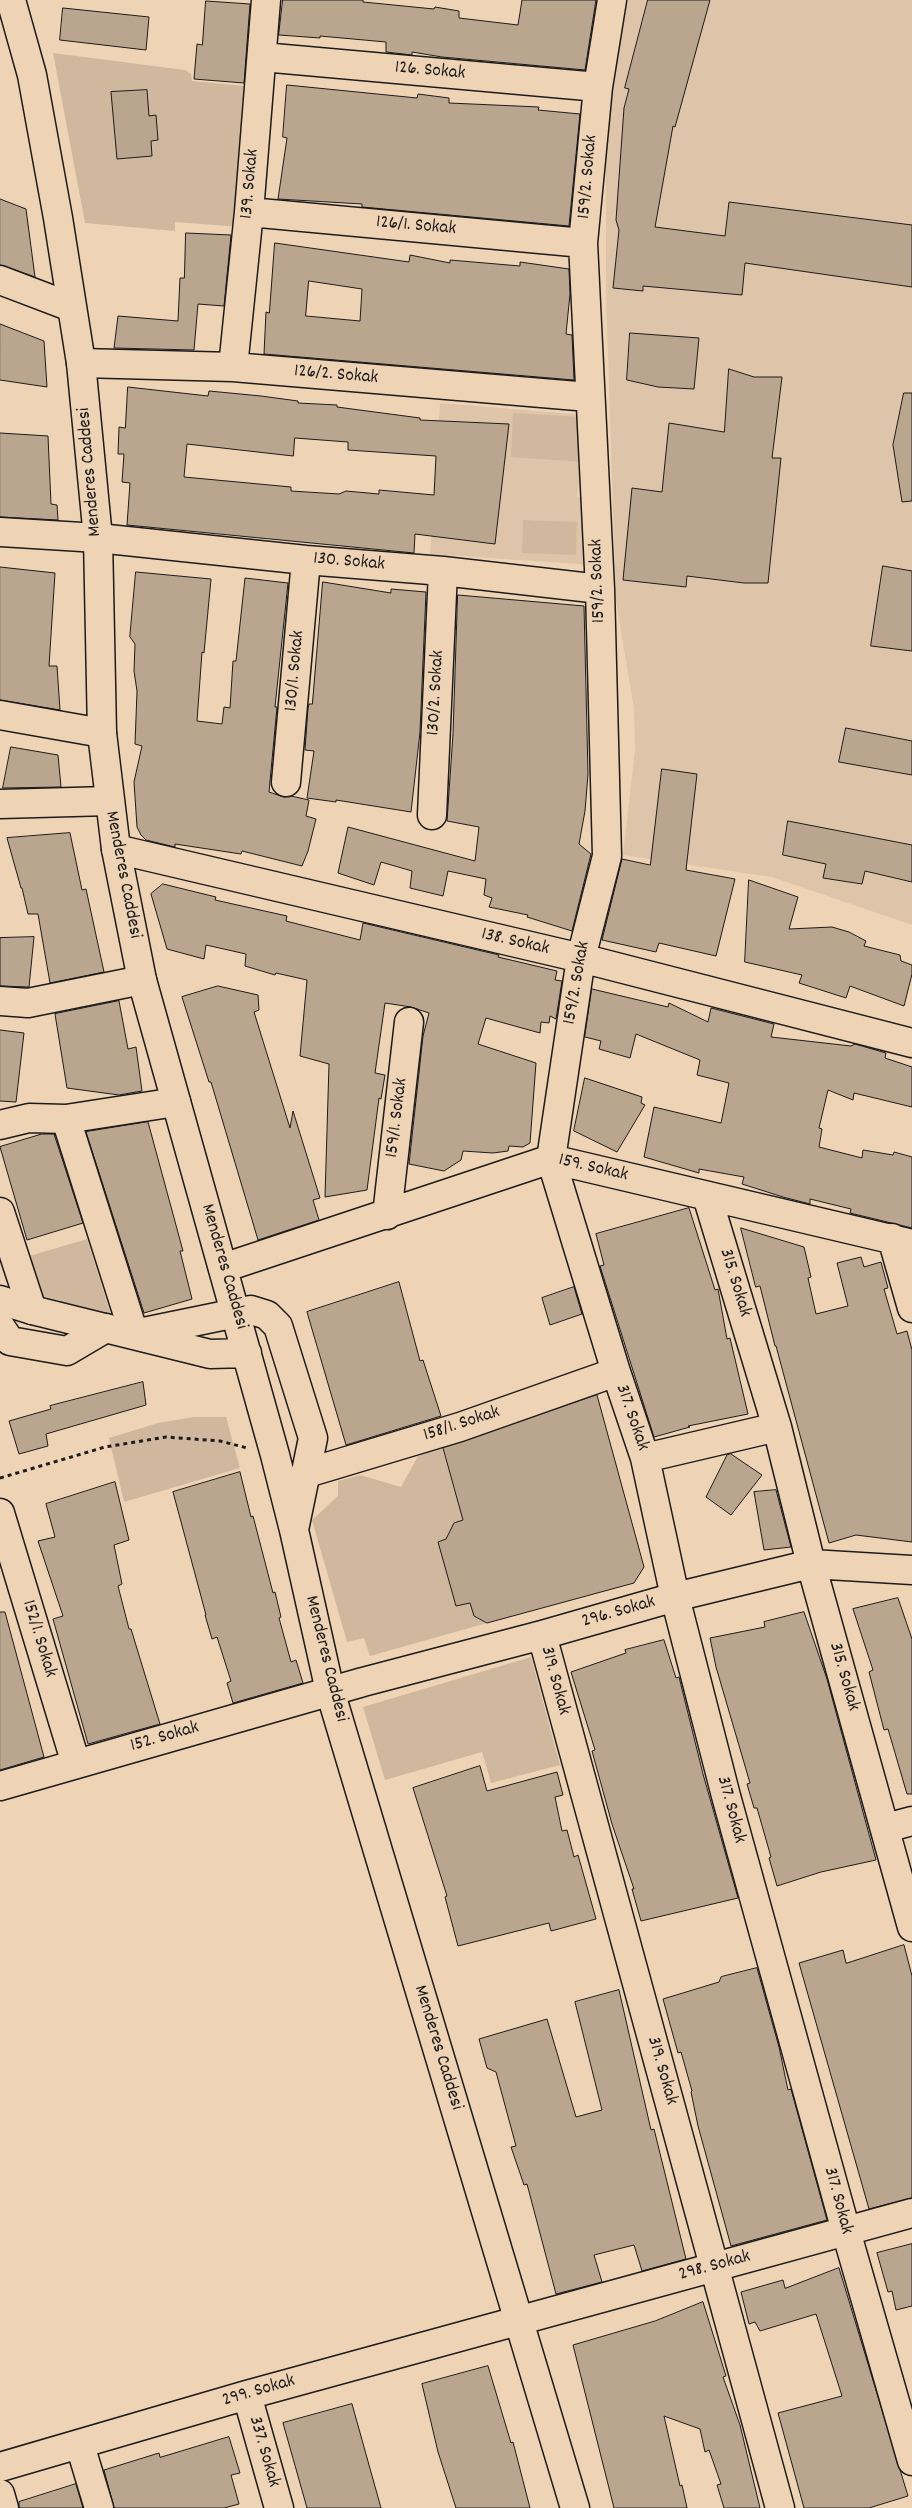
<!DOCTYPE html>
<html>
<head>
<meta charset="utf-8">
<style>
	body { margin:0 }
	canvas { display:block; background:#eed3b5 }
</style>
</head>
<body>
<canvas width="912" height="2508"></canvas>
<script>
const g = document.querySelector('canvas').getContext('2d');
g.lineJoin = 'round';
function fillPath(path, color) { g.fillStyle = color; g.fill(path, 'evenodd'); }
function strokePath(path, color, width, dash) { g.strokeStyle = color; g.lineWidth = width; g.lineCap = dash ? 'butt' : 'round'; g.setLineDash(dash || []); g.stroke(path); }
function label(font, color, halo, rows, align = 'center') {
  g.font = font + ' Dekko,sans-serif'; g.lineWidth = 4.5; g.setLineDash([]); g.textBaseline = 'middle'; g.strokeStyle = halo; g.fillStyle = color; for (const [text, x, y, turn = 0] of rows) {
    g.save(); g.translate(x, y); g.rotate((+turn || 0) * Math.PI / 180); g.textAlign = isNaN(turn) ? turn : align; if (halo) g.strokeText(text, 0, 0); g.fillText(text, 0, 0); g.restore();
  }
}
fillPath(new Path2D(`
	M621,0H912V925L772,877L623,855L635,750L634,709L616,601L606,292V131Z
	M440,403L585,415L588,474H580L577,497L589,498L593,565L430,554Z`), '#dec5aa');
fillPath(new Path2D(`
	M53,53L185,70L191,74L192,81L255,87L241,227L175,222V231L85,223Z
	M513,413L584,417L581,462L511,457Z
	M523,520L577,522L576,555L522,553Z
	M87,1239L111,1315L39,1295L26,1257Z
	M194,1417H226L240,1468L124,1502L109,1438L158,1423Z
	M442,1447L463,1520L454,1523L449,1532L450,1538L438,1542L456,1606L470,1603L474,1616L487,1623L370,1656L364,1638L347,1642L312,1520L338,1496V1481L360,1475L401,1487L418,1456Z
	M531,1657L560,1765L491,1783L482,1752L385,1780L363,1707Z`), '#d0b89f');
const building = new Path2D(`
	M283,0H363V2L434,9L435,7L459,11V18L518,25L522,0H596L585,70L442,57L412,52V55L386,52V42L320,36V38L279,35Z
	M648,0H710L675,127L673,126L655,227L725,236L729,202L912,225V287L745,263L742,295L643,286V291L613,288L619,230L616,220L624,108L629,89L625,88Z
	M206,1L250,4L244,83L194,79L197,44L202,45Z
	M63,8L149,17L146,50L60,40Z
	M287,85L417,98L418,94L449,98V103L539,107L538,110L580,114L569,226L362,207V204L278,199L287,138L283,137Z
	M147,90L149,116L156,115L158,140L151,141L152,156L117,159L111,92Z
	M0,199L26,209L35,277L0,265Z
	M186,233L231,235L224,306L198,304L194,350L114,348L118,316L178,321L180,278H184Z
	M275,243L409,262L410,255L450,263V260L520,266V262L569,269L570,294L566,334L572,335L574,380L264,354L266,312L269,313ZM309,281L362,289L360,321L306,316Z
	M0,324L44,341L47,387L0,380Z
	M630,333L699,338L694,389L658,387L627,380Z
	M729,369L754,377H782L772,458H781L768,583H744L687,576L686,587L623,580L632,488L662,492L669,423L724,432Z
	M128,387L208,396L209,391L261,396L298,401V403L337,405V407L420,418V420L509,424L495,544L415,534L414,553L127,525L130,483L122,482L124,454H118L119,427L125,428ZM295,438L348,442V450L436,456L434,495L379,490V494L346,491L339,494L291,491V487L184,477L187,444L293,456Z
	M904,393H912V501L902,502L893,445Z
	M0,433L48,436L51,504L57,505L58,520L0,517Z
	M883,566L912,571V651L871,646Z
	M0,567L55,573L49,666H57L60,710L0,700Z
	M136,572L211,579L204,653L202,652L197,721L222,724L224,707L230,708L233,661H236L245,578L288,583L275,707H277L269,792L284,797L291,796L309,800L306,816L316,819L308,851L302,866L242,851L241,854L175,844V847L146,840L141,835L137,827L134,782L142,746L135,744L137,691L134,671L135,644L130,637Z
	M323,582L391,593V589L426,592L420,732L411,812L336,800V802L307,798L314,751L305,750L308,708L309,704H312Z
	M458,595L584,606L588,774L585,811L579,844L591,854L572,931L527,917L528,915L489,907L492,898L484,895L486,879L448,871L443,896L410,888L412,871L381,862L374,885L338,873L348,827L475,861L479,827L447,821L453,734Z
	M846,728L912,741V775L839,762Z
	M11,747L58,755L61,787L3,788Z
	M662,769L697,774L686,870L735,879L716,956L659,943L656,952L602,940L622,859L650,865Z
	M788,821L912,845V882L865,871L862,884L823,878L826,864L783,855Z
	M70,833L82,890L86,889L104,972L50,983L38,914H28L22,888H21L7,838Z
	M749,880L798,897L789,929L832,927L849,932L866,941L864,946L900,955L901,961L912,965V974L904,1006L850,986L846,998L799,983L802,975L745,962Z
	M163,884L216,897L215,900L287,916L286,921L360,940L363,923L499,955L498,957L557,971L555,980L562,981L556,1019L550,1016L549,1023L541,1022L540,1033L486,1018L478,1044L536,1063L530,1143L523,1147L509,1146L508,1151L493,1153L463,1151L461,1160L444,1171L409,1164L423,1036L429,1013L411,1007L385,1003L375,1073L385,1075L381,1099L379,1098L367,1190L325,1197L329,1064L300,1056L307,980L276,973L275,975L245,966L246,954L206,945L204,959L167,949L151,894Z
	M34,937L29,987L0,986V938Z
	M218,986L258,995L259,1010L254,1012L290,1128L293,1111L320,1198L313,1200L319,1220L258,1240L211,1082H209L182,997Z
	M592,989L668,1007L669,1003L708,1022L711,1008L723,1011L774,1024L771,1037L851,1046L855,1044L886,1053L885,1058L912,1067V1107L854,1093L853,1100L828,1090L819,1128L822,1129L819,1147L862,1158L863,1150L893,1155L894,1152L912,1157V1228L850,1213L851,1209L810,1199V1204L783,1197L742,1184L744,1177L699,1169V1173L644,1157L654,1107L721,1123L729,1083L697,1075L700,1060L636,1034L630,1058L599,1049L601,1041L585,1037Z
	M119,1001L128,1049L136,1047L142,1091L119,1095L67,1088L55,1014Z
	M0,1030L24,1033L16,1102L0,1101Z
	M585,1078L642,1097L641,1103L645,1105L617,1152L574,1131Z
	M148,1122L183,1251H180L192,1299L144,1313L86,1132Z
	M42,1134H54L83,1223L27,1240L0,1147Z
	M689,1208L715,1290L718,1289L727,1339L730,1338L748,1414L688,1426L690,1427L654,1437L600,1266L604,1265L596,1234Z
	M741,1228L804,1247L811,1277L808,1278L816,1314L848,1306L837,1263L861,1257L864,1267L881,1262L888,1288L884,1289L897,1334L907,1331L912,1350V1542L856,1535L829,1543L776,1346H775L760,1286L756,1287Z
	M399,1282L420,1361L423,1360L441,1416L346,1445L307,1312Z
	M574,1287L582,1314L550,1325L542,1298Z
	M143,1382L146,1405L46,1434L48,1446L19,1454L9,1421L51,1409L50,1406Z
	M597,1395L644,1567L634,1583L487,1623L474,1616L470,1603L456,1606L438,1542L446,1539L454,1523L463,1520L443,1448Z
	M731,1454L762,1475L731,1515L706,1497L727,1455Z
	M240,1472L251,1517L253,1516L273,1593L275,1592L281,1617L279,1618L291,1662L296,1660L303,1683L233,1703L227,1683L231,1681L217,1637L212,1639L205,1615H206L173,1492Z
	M115,1482L129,1540L114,1545L122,1584L118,1586L129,1629H131L160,1724L88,1744L53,1619L63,1616L38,1541L55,1537L46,1504Z
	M776,1490L791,1547L764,1550L754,1492Z
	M898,1598L912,1639V1794H907L888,1729L884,1730L869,1672L873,1670L853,1609Z
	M0,1612H5L44,1757L0,1770Z
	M804,1612L827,1679L876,1860L821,1872L777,1886L769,1858L771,1857L757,1808H754L747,1784L750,1783L716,1667L710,1638L765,1627L764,1622Z
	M664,1640L676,1678L679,1677L703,1774L738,1898L641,1921L632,1889H634L612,1824L592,1751L595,1750L571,1672L626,1653L625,1650Z
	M480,1766L487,1791L557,1772L563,1795L555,1797L562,1831L567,1830L574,1857L578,1855L596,1919L551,1931L549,1923L458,1946L445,1897L447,1896L413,1788Z
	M904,1945L912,1976V2198L869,2209L799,1963L843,1950L846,1963Z
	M757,1968L779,2047L788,2090L791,2089L827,2220L731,2246L698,2126L691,2092L692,2091L681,2052L678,2053L663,1999L719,1982L721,1977Z
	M619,1990L651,2130L654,2129L686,2259L642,2271L634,2245L594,2255L602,2282L556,2294L527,2184L524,2185L511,2147L516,2146L496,2072L487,2068L479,2039L547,2019L576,2117L602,2110L575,2002Z
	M912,2244V2306L896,2310L892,2291L888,2292L877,2253Z
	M839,2268L908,2496L869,2508H804L778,2413L842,2396L816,2314L760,2331L755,2322L749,2324L741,2292L783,2280L785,2288Z
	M703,2302L726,2376L723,2377L740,2425L760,2508H724L717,2485L721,2484L709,2450L705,2452L700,2429L664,2416L680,2486L682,2485L687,2508H614L573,2345L655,2321Z
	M488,2366L511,2443L513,2442L530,2508H456L438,2452L422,2384Z
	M352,2404L381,2508H307L283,2423Z
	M229,2437L240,2473L231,2475L239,2504L224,2508H114L104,2470L159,2453L160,2457Z
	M76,2484L83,2508H19V2502Z`);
fillPath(building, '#baa58f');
strokePath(building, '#1c1c1c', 1);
const minor = new Path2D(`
	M612,0L598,87L583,243L600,589L607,856L581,958L551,1159L616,1372L645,1458L675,1597L726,1796L846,2231L912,2461
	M262,57L598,87
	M249,212L583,243
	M0,280L71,307
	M81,363L233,367L589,397
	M233,367L249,212L266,0
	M0,532L98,538L306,560L443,571L600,589
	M0,715L102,733
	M286,782L306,560
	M0,804L109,801
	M432,815L443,571
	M116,849L581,958L912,1043
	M0,1001L28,1003L142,980
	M66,1119L134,1334
	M0,1125L29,1118L66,1119L176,1102
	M707,1196L777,1427L811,1564L912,1927
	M0,1212L32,1310
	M387,1215L409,1022
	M892,1238L912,1308
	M223,1268L551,1159L912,1244
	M0,1326L10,1341L67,1351L106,1328
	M645,1458L777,1427
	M307,1473L460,1427L616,1372
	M0,1513L76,1764
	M542,1635L780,2508
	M0,1786L363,1682L542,1635L675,1597L811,1564L912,1570
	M886,1828L912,1821
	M247,2395L279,2508
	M80,2445L99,2508
	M0,2467L247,2395L912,2213
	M0,2494L4,2508`);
const major = new Path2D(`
	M11,0L32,75L58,218L81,363L98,538L102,733L116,849L142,980L275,1455L294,1530L330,1691L575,2508
	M0,1300L32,1310L210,1354L247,1353
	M134,1334L251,1310L267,1315L278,1326L313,1438L295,1525`);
strokePath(minor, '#1c1c1c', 31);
strokePath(major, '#1c1c1c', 31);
strokePath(new Path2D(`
	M0,1478L105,1447L166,1437L220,1441L247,1448`), '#1c1c1c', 3, [4, 4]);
strokePath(minor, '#eed3b5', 28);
strokePath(major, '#eed3b5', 28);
label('19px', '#1c1c1c', '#eed3b5', [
	["126. Sokak",430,72,5],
	["159/2. Sokak",589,177,-85],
	["139. Sokak",251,184,-85],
	["126/1. Sokak",416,227,5],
	["126/2. Sokak",336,376,5],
	["Menderes Caddesi",91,472,-95],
	["130. Sokak",349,563,5],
	["159/2. Sokak",599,581,-92],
	["130/1. Sokak",296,671,-85],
	["130/2. Sokak",437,693,-87],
	["Menderes Caddesi",122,875,79],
	["138. Sokak",515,943,13],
	["159/2. Sokak",578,983,-80],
	["159/1. Sokak",398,1118,-83],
	["159. Sokak",593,1169,13],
	["Menderes Caddesi",223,1267,74],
	["315. Sokak",734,1283,73],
	["317. Sokak",631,1418,71],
	["158/1. Sokak",462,1425,-18],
	["296. Sokak",619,1613,-16],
	["152/1. Sokak",38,1639,73],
	["Menderes Caddesi",325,1659,76],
	["315. Sokak",843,1677,74],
	["319. Sokak",554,1681,75],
	["152. Sokak",165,1738,-16],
	["317. Sokak",730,1810,75],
	["Menderes Caddesi",437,2048,73],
	["319. Sokak",661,2071,74],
	["317. Sokak",837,2201,75],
	["298. Sokak",715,2267,-15],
	["299. Sokak",259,2392,-16],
	["337. Sokak",263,2452,74]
]);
</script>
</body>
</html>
